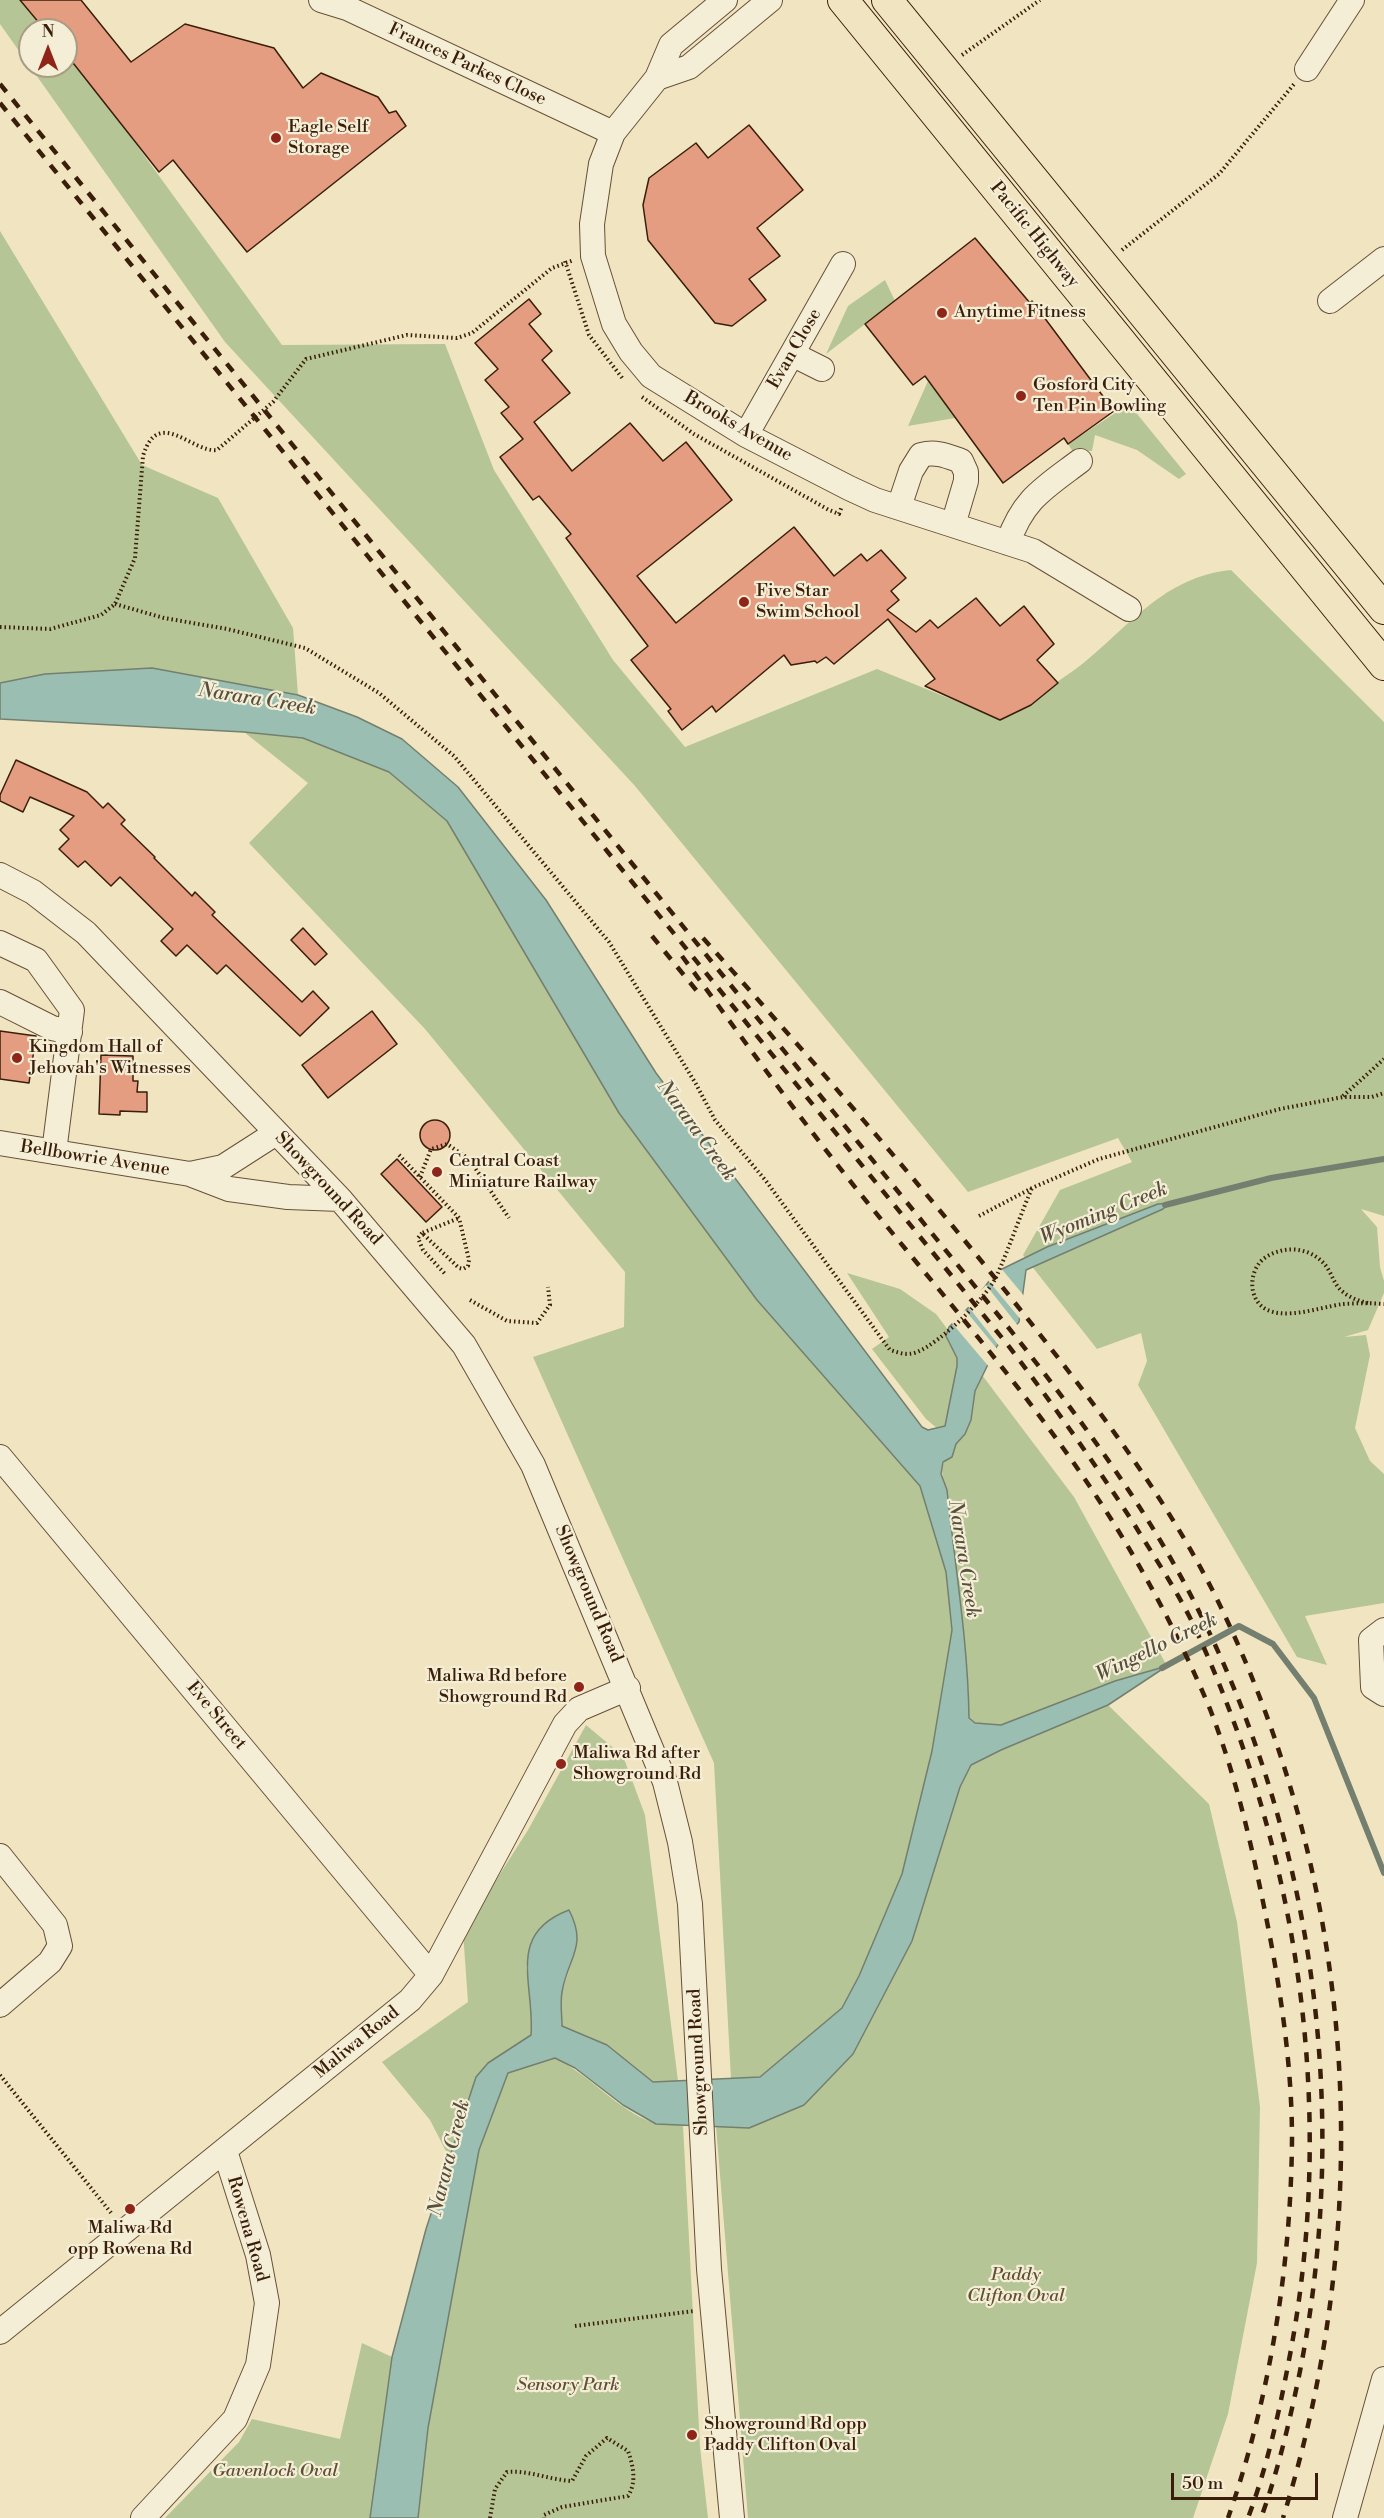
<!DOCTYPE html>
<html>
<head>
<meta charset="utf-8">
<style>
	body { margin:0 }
	#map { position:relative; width:1384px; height:2518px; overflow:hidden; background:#f0e5c0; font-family:"Libre Bodoni",serif }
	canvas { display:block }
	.north { position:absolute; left:18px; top:18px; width:60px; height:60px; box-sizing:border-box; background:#f5eed6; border:2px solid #aa9b84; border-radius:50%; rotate:0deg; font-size:16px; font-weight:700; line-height:24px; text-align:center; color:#3a1e0a }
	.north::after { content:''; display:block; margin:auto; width:21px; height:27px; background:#8f2418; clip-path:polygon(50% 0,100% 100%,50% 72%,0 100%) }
	.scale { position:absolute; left:1171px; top:2473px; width:147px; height:27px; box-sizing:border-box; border:3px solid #3a1e0a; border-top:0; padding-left:8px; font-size:18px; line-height:21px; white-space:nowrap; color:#3a1e0a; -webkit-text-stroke:4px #f5eed6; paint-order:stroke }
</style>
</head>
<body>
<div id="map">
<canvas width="1384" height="2518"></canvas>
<div class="north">N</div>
<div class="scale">50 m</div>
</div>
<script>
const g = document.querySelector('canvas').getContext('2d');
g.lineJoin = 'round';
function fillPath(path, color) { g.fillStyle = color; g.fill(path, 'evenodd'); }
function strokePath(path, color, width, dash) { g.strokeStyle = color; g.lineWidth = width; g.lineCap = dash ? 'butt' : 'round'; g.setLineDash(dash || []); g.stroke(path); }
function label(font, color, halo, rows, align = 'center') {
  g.font = font + ' "Libre Bodoni",serif'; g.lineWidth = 4.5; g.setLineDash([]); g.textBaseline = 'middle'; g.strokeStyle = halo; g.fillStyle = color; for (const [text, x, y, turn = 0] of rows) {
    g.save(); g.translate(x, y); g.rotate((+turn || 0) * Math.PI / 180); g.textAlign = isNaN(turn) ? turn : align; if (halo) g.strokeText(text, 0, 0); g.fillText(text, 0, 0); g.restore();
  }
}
fillPath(new Path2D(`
	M0,0H31L53,30H30V66H66V48L282,345L445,344L494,470L613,660L685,747L877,669L1000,719C1026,701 1055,685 1081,665C1129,627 1163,577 1231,570L1384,722V1216L1361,1209L1377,1227L1380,1267L1384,1281V1293L1368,1330L1344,1337L1366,1335L1370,1355L1355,1428L1370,1461L1384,1474V1603L1305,1616L1327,1665L1297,1657L1138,1385L1147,1361L1141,1333L1097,1349L1023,1255L1060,1190L1132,1162L1118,1138L968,1192L635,786L225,342L0,24Z
	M0,231L142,465L218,498L293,628L298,695L152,668L0,683Z
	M885,280L895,301L826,354L848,306Z
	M928,381L955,418L908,426Z
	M1129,404L1186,474L1179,479L1137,450L1095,435L1092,451H1083L1075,455L1068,444Z
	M244,732L303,738L359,758L389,772L447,821L619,1113L757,1300L920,1486L946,1572L952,1630L932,1751L902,1874L859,1976L842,2008L760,2078L731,2079L714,1763L533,1357L624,1327L625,1272L425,1029L249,843L308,783Z
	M847,1273L900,1289L936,1314L1074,1497L1167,1666L1001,1725L975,1723L969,1718C968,1642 955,1566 947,1490C938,1467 942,1463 956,1444L926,1419L872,1349L889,1337Z
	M1108,1705L1209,1804L1237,1922L1260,2107L1257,2263L1228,2414L1193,2518H748L716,2126L749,2128L912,1941L960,1787L971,1765L1001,1750Z
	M586,1725L623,1756L645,1815L678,2081L653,2082L607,2045L562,2026V1992L572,1961L526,1966L533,2014L531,2035L488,2063L476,2077L449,2157L430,2120L382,2062L468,2002L463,1932L528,1830Z
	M555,2058C590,2075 617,2110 654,2123C663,2126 674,2124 683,2125L700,2447L708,2518H418L428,2428L479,2150L508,2073Z
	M362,2343L392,2357L370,2518H165L239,2442L252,2419L340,2439Z`), '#b6c595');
const water = new Path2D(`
	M152,668L298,695L357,717L402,739L458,787L546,900L656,1073L922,1427L928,1430L945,1426L957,1366V1358L946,1336L949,1327L971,1305L996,1272L1047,1247L1158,1204L1170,1203L1163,1209L1026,1270L1019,1322L997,1346L975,1391L971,1420L965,1434L956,1444L952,1457L943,1462L941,1474L947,1490C955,1566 968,1642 969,1718L975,1723L1001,1725L1115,1681L1167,1666L1108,1705L1001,1750L971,1765L960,1787L912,1941L853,2054L804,2105L749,2128L656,2124L623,2105L575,2068L555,2058L508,2073L479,2150L428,2428L418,2518H370L392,2357L426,2229L476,2077L488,2063L531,2035C535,1984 505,1934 569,1910C588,1947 568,1957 562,1992C560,2003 562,2015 562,2026L607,2045L653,2082L760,2077L842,2008L859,1976L902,1874L932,1751L952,1630L946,1572L920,1486L757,1300L619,1113L447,821L389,772L303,738L244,732L0,719V683L45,674Z`);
fillPath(water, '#9abfb2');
strokePath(water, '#747f6f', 1.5);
fillPath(new Path2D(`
	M1000,1267L1025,1297L1022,1321L987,1279Z
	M986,1285L1019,1327L1000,1347L967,1305Z
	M965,1310L998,1350L990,1368L951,1322Z`), '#f0e5c0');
strokePath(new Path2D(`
	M1165,1205L1271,1178L1384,1159
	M1162,1668L1239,1626L1273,1644L1314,1698L1384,1873`), '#747f6f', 6);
const building = new Path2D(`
	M20,0H81L131,62L185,24L274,48L303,88L321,73L378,97L389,113L396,111L406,126L247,252L173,160L159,172L66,54V30H45Z
	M749,125L803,190L757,228L780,256L749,279L766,300L732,326L715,323L648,240L643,205L649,178L696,143L708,158Z
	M975,238L1030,303L1032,301L1114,411L1068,444L1064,438L1003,483L925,376L913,385L865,324Z
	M529,299L541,314L529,324L552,351L542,360L570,393L534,422L572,471L630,423L663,461L686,442L732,500L637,576L676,623L794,527L834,576L861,554L867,561L881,550L906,578L891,591L899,600L887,610L916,632L930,620L938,628L976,598L1000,626L1024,606L1054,644L1037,660L1058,683L1031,705L1000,720L925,686L935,679L888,619L834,664L826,657L817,663L815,661L791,665L784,655L716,712L712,706L682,730L668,711L671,709L631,660L648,646L566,538L571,534L539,496L533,500L500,457L523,439L501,413L509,407L485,380L498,369L475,343Z
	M16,760L87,792L103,808L108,803L125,820L121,824L155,857L154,858L192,896L195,892L215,912L212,915L302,1002L313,991L329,1008L300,1036L226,965L217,974L187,945L176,956L161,941L173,929L120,877L111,886L85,861L78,867L59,849L69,839L60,830L74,816L30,797L23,812L0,801V795Z
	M303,928L327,954L315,965L291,940Z
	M372,1011L397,1044L328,1098L302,1065Z
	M0,1031L36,1036L29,1083L0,1079Z
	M101,1055L133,1056V1081H138L137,1092H147V1112L120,1111V1115L99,1114Z
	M420 1135a15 15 0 1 1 30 0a15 15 0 1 1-30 0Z
	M397,1159L442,1207L426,1222L381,1174Z`);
fillPath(building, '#e49d80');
strokePath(building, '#3a1e0a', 1.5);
const minor = new Path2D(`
	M321,0L347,8L613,133
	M725,0L671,45L657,78L613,133L601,164L592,224L593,256L614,324L631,352L651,376L746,435L849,488L875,500L1033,551L1129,609
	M1307,69L1352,0
	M657,78L689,67L770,0
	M1330,301L1384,259
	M792,354L822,369
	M746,435L843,264
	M899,507L911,471L921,455C936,451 947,456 961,461L966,472V481L953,525
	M1008,543C1023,499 1044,488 1080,461
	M0,875L33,892L86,933L340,1199L464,1345L533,1465L665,1782L680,1842L690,1904L709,2269L732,2518
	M0,943L36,960L72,1010L54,1152
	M0,1002L52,1028L70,1032
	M0,1143L190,1174L229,1189L288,1197L340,1199
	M190,1174L223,1167L276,1133
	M0,1457L431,1975
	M1384,1630L1371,1640L1373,1687L1384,1694
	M0,1856L55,1925L60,1946L50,1962L0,2005
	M0,2332L410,2000L431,1975L565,1724L579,1709L628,1688
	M143,2518L235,2419L258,2365L267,2303L258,2255L225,2151
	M1345,2518L1384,2379`);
const major = new Path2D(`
	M843,0L1384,665
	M887,0L1384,609`);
strokePath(minor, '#685038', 26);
strokePath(major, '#3a1e0a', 32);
strokePath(new Path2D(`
	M962,55L1040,0
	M1122,250L1219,174L1295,83
	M565,261L589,335L623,379
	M642,397L694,434L829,510L839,514L842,506
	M115,604L164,618L227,629L305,648L379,693L454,756L609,942L696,1084L715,1120L766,1181L890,1350C900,1353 907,1356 917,1352C940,1343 989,1296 998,1273C1010,1245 1020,1216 1032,1188
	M0,627L50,629L101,615L115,604L135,558L143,456C158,406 192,453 217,450L273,402L306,359L407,335L457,338L472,333L552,268L574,260
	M1343,1096L1384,1059
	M399,1155L459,1218L469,1260L468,1266L463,1269L459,1268L422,1233L459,1218
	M420,1177L431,1149L447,1144L469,1159L509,1218
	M979,1216L1032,1188L1099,1159L1280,1109L1343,1097H1372L1384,1093
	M422,1233L418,1238L423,1250L446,1275
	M470,1300L507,1321L537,1323L550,1305L548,1287
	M1368,1303C1359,1301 1350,1298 1343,1292C1335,1286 1333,1277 1328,1269C1318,1253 1298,1246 1280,1251C1272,1253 1262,1258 1258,1265C1253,1272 1251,1283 1253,1291C1262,1330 1318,1307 1343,1304C1357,1303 1370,1303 1384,1304
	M0,2075L112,2214
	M575,2326L694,2311
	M490,2518L495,2489L507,2472C529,2470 550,2480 572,2481L586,2456L607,2438L628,2451C633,2465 637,2482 628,2496L562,2507L544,2515V2518`), '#3a1e0a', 4, [1.5, 3]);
strokePath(minor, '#f5eed6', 24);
strokePath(major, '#f0e5c0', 30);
strokePath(new Path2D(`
	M0,84L1016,1337C1078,1416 1140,1499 1187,1588C1313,1826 1352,2107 1300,2371C1290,2420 1278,2471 1261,2518
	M0,103L1007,1344C1052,1403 1094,1462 1134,1524C1155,1558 1178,1592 1195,1628C1300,1856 1337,2112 1289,2360C1279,2413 1267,2467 1248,2518
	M652,936L701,996
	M703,938C813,1061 921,1184 1023,1313C1098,1408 1175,1508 1226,1618C1359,1902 1375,2221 1283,2518
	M682,956C743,1039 802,1122 867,1202C957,1313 1053,1421 1127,1545C1158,1597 1186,1652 1210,1709C1231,1763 1246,1821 1258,1878C1276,1962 1292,2052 1292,2139C1291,2265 1270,2398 1228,2518`), '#3a1e0a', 4.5, [10, 10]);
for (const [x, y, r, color] of [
	[276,138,6,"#8f2418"],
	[942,313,6,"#8f2418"],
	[1021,396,6,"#8f2418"],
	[744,602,6,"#8f2418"],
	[17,1058,6,"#8f2418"],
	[437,1172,6,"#8f2418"],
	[579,1687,6,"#8f2418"],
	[561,1764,6,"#8f2418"],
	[130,2209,6,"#8f2418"],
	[692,2435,6,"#8f2418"]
]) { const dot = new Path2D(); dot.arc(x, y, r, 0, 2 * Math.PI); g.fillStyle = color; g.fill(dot); strokePath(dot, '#f5eed6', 2); }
label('18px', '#3a1e0a', '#f5eed6', [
	["Frances Parkes Close",467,65,25],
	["Pacific Highway",1034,235,51],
	["Evan Close",795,349,-60],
	["Brooks Avenue",738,427,30],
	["Bellbowrie Avenue",95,1159,9],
	["Showground Road",328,1189,47],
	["Showground Road",588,1594,67],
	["Eve Street",216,1716,50],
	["Maliwa Road",357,2043,-39],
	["Showground Road",699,2062,-93],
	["Rowena Road",247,2229,74]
]);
label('18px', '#3a1e0a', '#f5eed6', [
	["Eagle Self",288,128],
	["Storage",288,149],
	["Anytime Fitness",954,313],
	["Gosford City",1033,386],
	["Ten Pin Bowling",1033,407],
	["Five Star",756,592],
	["Swim School",756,613],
	["Kingdom Hall of",29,1048],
	["Jehovah's Witnesses",29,1069],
	["Central Coast",449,1162],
	["Miniature Railway",449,1183],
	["Maliwa Rd before",567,1677,"right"],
	["Showground Rd",567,1698,"right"],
	["Maliwa Rd after",573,1754],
	["Showground Rd",573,1775],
	["Maliwa Rd",130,2229,"center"],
	["opp Rowena Rd",130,2250,"center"],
	["Showground Rd opp",704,2425],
	["Paddy Clifton Oval",704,2446]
], 'left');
label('italic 18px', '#5f5034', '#f5eed6', [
	["Paddy",1016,2276],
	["Clifton Oval",1016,2297],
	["Sensory Park",568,2386],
	["Gavenlock Oval",275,2472]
]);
label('italic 20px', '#574e3c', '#f5eed6', [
	["Narara Creek",257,700,9],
	["Narara Creek",696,1131,54],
	["Wyoming Creek",1104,1214,-22],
	["Narara Creek",963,1559,81],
	["Wingello Creek",1157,1648,-26],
	["Narara Creek",450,2158,-76]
]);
</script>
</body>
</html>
